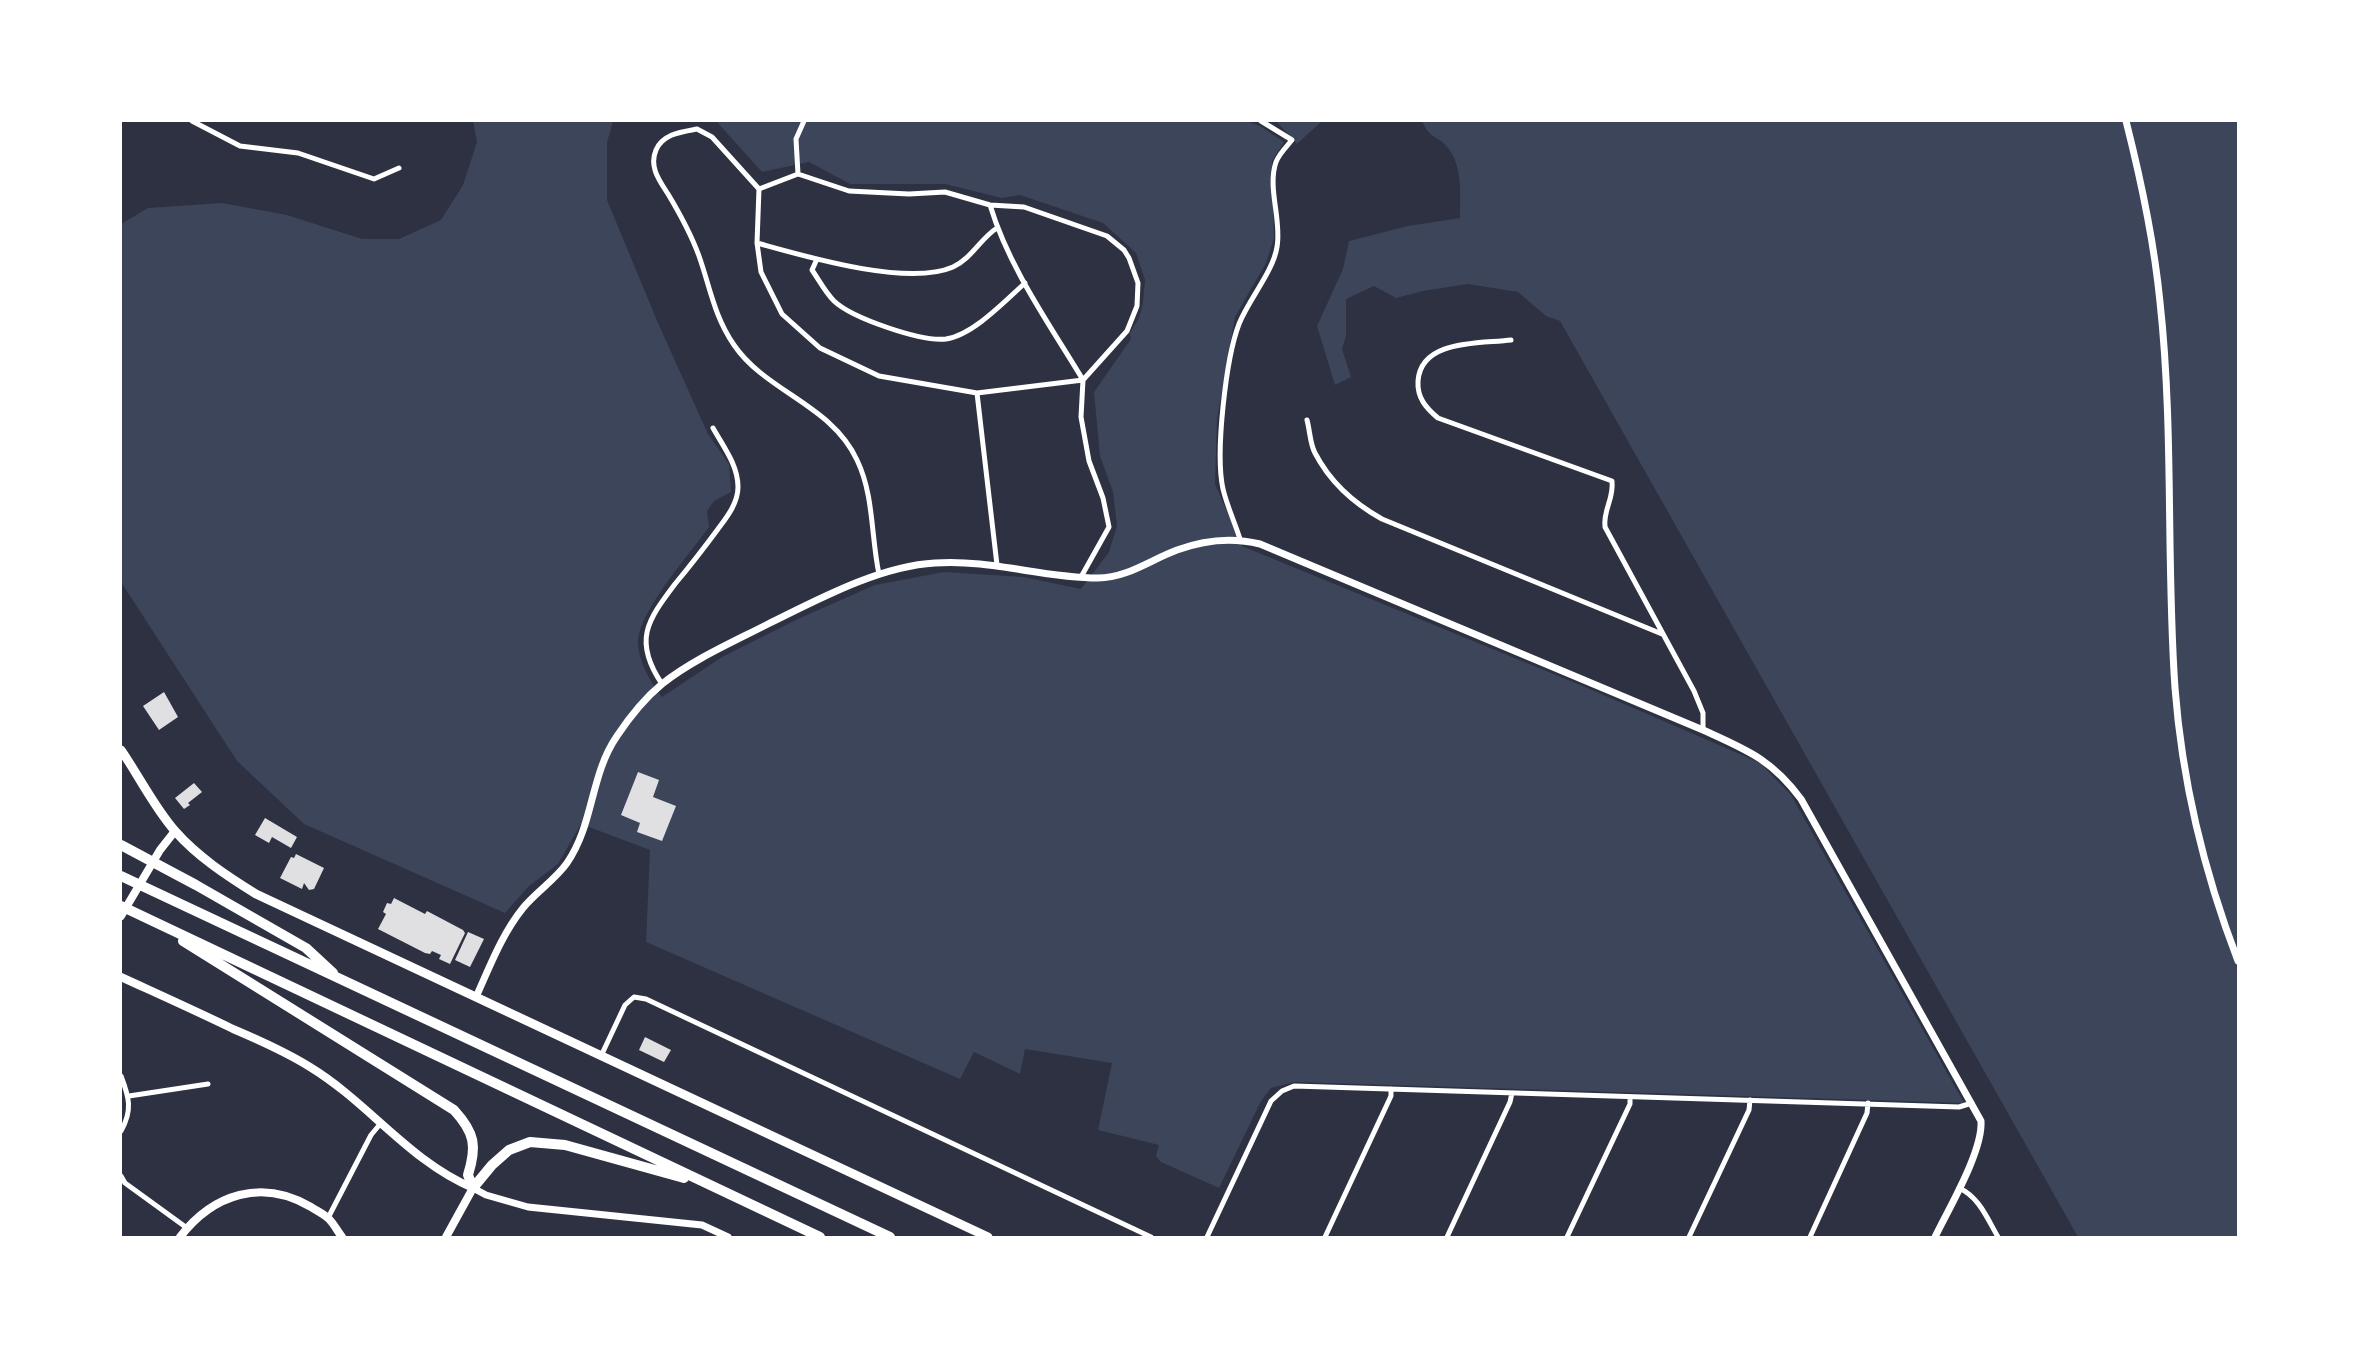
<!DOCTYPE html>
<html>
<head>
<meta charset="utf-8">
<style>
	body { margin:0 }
	#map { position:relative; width:2359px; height:1358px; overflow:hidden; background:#2d3142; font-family:"PT Serif",serif }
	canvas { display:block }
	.frame { position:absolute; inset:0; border:122px solid #fff; pointer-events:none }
</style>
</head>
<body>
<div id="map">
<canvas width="2359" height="1358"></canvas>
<div class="frame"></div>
</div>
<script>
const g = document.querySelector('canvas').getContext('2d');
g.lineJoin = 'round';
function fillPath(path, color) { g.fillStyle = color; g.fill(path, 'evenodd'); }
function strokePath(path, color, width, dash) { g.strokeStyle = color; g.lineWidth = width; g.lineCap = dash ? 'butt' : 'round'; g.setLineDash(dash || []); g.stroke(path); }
fillPath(new Path2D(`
	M473,121H613L607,143V200L658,323L708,434L729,464L731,492L714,501L707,511L709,527C690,554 638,612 638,643C639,663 651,683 662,697L722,657L800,618L875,585L944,572L1024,577L1081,589L1109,552L1117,526L1113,492L1100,456L1094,392L1131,339L1130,333L1139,318L1143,303L1145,280L1136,253L1103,223L1020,195L1002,198L945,184H850L809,162L762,172L716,121H1246L1260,126L1284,142L1272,161L1274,238L1266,263L1235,317L1217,419L1215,484L1242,546L1585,687L1735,752L1760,763L1791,795L1964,1103L1294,1082L1271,1088L1261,1101L1219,1188L1161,1162L1156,1156L1159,1145L1098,1130L1112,1063L1025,1049L1020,1074L974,1052L960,1079L646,942L650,850L581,824L558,864L529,886L505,913L304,824L237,761L121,582V224L148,208L222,203L287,215L362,239H399L441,220L463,185L477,142Z
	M1276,121H1322L1297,144Z
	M1422,121H2238V1237H2078L1560,321L1546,316L1518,292L1468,284L1423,291L1396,298L1374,286L1346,299V336L1342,349L1351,377L1335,385L1317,326L1343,269L1349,241L1408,226L1460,218C1460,195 1463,167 1448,148C1438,135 1430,140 1422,121Z`), '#3c4559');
fillPath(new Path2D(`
	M164,692L178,717L159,730L143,706Z
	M638,772L659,780L653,797L676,806L662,841L637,832L640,823L621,815Z
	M194,783L202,792L188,803L190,805L184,809L175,798Z
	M265,818L297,837L291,848L272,837L269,843L255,835Z
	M296,854L324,868L314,889L309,890L304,883L302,889L280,878L291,857L294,858Z
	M394,898L425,914L427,911L463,930L465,933L450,964L439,959L441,955L432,951L430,954L425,953L378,929L386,914L383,912L387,903L391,904Z
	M468,932L484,939L470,967L455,960Z
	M645,1037L671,1050L664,1062L639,1050Z`), '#e0e0e3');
strokePath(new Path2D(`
	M192,121L240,146L298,153L374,179L399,168
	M798,174L849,191L909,194L945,192L990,205L1024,207L1107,236L1124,250L1129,258L1138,283L1137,306L1127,331L1083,380L1081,417L1089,461L1103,498L1109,527L1081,577
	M798,174L759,189L757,243L761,272L782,314L820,348L879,376L977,393L1083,380
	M798,174L796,139L804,121
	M759,189L712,137L697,129C681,132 663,134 656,150C649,167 659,180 668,194C680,214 691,234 699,256C710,287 714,316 734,345C766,392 832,405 857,460C874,495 871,537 879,574
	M990,205C1009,268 1050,325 1083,380
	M757,243C804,256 907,287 953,267C971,259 981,238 997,228
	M817,259L812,270C819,280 825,292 834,301C852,318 921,342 946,339C973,335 1005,301 1025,283
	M1511,340C1480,344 1421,339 1418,381C1417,398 1426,408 1438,418L1612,481C1614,500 1603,509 1605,527L1694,691L1703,713V730
	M977,393L997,565
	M1307,420C1310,431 1310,444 1315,453C1330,482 1355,504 1382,519L1662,634
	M1240,539C1235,523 1227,506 1223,489C1215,453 1226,358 1239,324C1249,299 1273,272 1277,247C1282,220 1267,188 1276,162C1279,154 1287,146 1292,140L1261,121
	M662,684C633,641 647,621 675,584C690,566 704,548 718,529C727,517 738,503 738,487C738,465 723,446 713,428
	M601,1056L625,1005L634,997L646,999L1151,1237
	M121,1076C129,1097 133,1110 121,1131
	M129,1096L208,1084
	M121,1176L125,1183L187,1228
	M1959,1188C1979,1197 1987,1218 1998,1237
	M328,1218L371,1135L381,1123
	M1207,1237L1271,1101L1282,1091L1294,1086L1959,1107L1972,1103
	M1325,1237L1391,1096V1089
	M1447,1237L1510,1102L1512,1093
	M1567,1237L1630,1104V1097
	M1689,1237L1749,1110L1750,1100
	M1810,1237L1867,1113L1868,1103`), '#fff', 5);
strokePath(new Path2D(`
	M2126,121C2141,180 2154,241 2160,302C2174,430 2166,560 2175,688C2182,780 2205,875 2238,961
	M476,997C490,966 502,934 523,908C536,892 555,880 567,863C594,824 590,775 617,736C629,718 645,698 662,684C692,660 733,642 768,624C817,600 879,566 935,563C990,559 1043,578 1098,578C1127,578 1150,560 1177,550C1204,540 1232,537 1260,544L1703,730C1747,750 1771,759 1801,799L1981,1121C1983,1151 1949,1208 1935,1237
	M473,1188L486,1195L528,1207L702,1225L728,1237`), '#fff', 7);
strokePath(new Path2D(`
	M121,916L160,850L175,831
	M121,977C158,994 196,1011 233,1029C259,1040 286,1052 310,1067C369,1103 409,1161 473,1188L446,1237
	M180,1237C213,1194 262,1178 311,1207C317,1211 324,1214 329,1219C334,1224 338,1232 342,1237`), '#fff', 8);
strokePath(new Path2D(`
	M121,750C139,776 154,807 175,831C198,857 227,876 256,894L988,1237`), '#fff', 9);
strokePath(new Path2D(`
	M121,845L196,885L306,948L333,973
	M121,876L890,1237
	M121,906L820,1237
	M183,941L454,1110C475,1133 477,1146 468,1175L473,1188L492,1165L509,1150L530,1142L565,1145L684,1178`), '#fff', 10);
</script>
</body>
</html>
